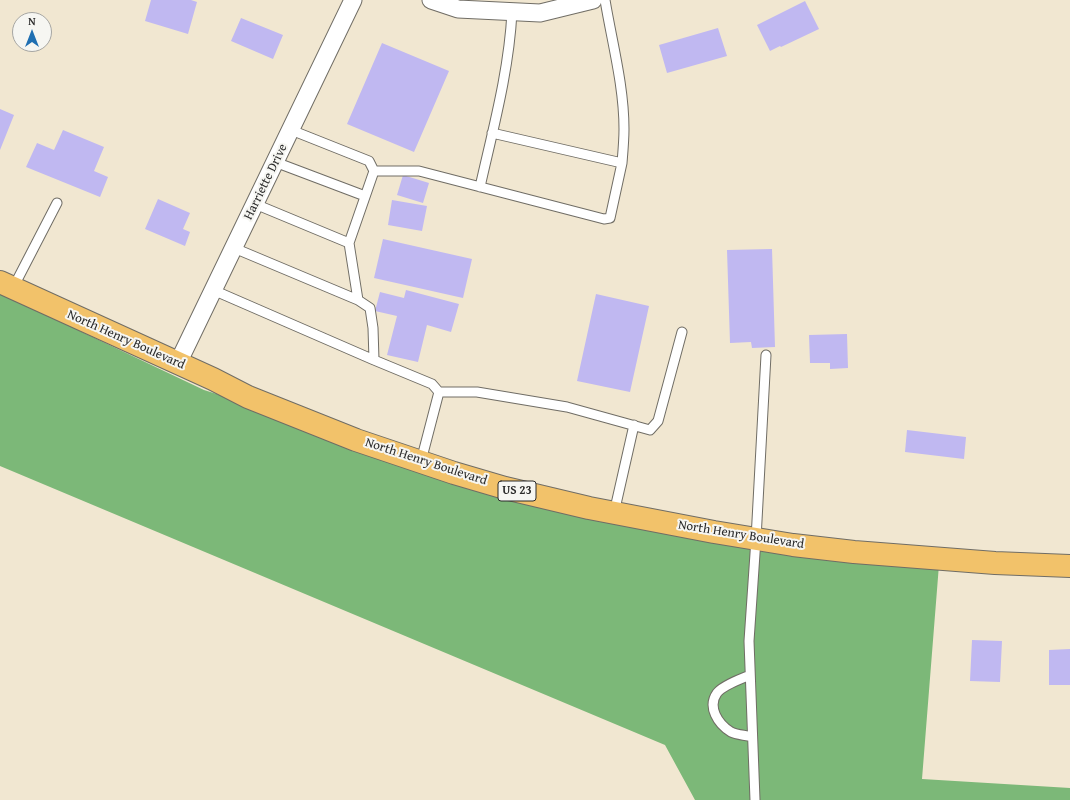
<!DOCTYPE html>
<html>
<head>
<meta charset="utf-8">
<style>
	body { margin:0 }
	#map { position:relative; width:1070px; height:800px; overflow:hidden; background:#f1e7d1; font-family:"Gentium Book Plus",serif }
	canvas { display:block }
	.north { position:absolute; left:12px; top:12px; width:40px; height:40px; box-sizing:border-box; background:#f6f6f2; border:1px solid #a5a5a2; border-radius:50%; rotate:0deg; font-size:11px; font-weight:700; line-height:16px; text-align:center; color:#2b2b2b }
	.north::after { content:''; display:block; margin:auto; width:14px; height:18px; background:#1f6fb2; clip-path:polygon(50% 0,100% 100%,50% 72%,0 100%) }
</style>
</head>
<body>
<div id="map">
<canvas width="1070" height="800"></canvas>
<div class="north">N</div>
</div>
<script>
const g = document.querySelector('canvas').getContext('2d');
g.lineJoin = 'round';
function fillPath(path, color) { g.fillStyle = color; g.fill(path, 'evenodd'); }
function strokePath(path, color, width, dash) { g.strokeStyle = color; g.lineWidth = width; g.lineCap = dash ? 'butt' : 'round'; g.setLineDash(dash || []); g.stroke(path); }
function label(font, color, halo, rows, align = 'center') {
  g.font = font + ' "Gentium Book Plus",serif'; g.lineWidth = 4; g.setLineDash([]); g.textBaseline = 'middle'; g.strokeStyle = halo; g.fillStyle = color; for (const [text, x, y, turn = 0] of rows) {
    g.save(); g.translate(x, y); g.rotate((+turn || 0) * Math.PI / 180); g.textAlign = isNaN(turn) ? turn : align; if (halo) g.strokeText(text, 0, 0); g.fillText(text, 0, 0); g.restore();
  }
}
fillPath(new Path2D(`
	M0,293L204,390L433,462L568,508L940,552L922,779L1070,788V800H695L665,745L0,466Z`), '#7cb878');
fillPath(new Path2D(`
	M151,0H191L197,2L188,34L145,21Z
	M805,1L819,29L781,47L780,46L770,51L757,25Z
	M241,18L283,35L273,59L231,41Z
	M718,28L727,56L667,73L659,45Z
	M382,43L449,71L414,152L347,124Z
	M0,109L14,115L0,150Z
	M63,130L104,147L94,171L108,177L100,197L26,167L37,143L54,150Z
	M403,175L429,183L423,203L397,195Z
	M158,199L190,213L183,229L190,232L185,246L145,229Z
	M392,200L427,206L422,231L388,225Z
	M383,239L472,259L463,298L374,278Z
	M772,249L775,347L752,348L751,342L730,343L727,250Z
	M406,290L459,304L451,332L427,325L418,362L387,355L397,316L375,311L380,292L404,298Z
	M596,294L649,306L630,392L577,381Z
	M847,334L848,368L830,369V363H810L809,335Z
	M907,430L966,437L964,459L905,452Z
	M972,640L1002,641L1000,682L970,681Z
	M1070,649V685H1049V650Z`), '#c0b8f1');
const service = new Path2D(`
	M605,0C612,42 624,86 624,129C624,140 623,151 622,163
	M291,130L369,161L374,171L349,243L358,300
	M275,162L365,196
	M374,171H419L604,219L610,218L622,163L492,133
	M480,187C493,129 509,71 512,12
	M255,204L349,243
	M13,288L57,203
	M213,290L374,360L373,328L370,308L358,300L234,248
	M374,360L432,384L439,392L421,461
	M439,392H477L567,407L650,430L658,421L682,332
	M614,513L634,425
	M750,675C741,679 723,685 717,693C707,707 718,724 731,732C737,735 745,735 752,737
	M755,800L749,641L756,539L766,355`);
const minor = new Path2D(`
	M431,0L458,9L540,13L593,0
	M178,363L353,0`);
const trunk = new Path2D(`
	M0,282L213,379L248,397L356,440L454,473L505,488L589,508L714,532L793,545L854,552L995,563L1070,566`);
strokePath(service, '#706d65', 11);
strokePath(minor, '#706d65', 19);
strokePath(trunk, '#706d65', 24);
strokePath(service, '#fff', 9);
strokePath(minor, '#fff', 17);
strokePath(trunk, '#f2c26a', 22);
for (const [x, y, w] of [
	[517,491,38]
]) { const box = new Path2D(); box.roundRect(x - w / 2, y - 10, w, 20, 3); g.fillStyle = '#f6f6f2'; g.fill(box); strokePath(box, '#2b2b2b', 1); }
label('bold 12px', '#2b2b2b', null, [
	["US 23",517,491]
]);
label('13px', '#2b2b2b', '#f6f6f2', [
	["Harriette Drive",266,182,-64],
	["North Henry Boulevard",126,340,24],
	["North Henry Boulevard",426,462,18],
	["North Henry Boulevard",741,535,9]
]);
</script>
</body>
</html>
